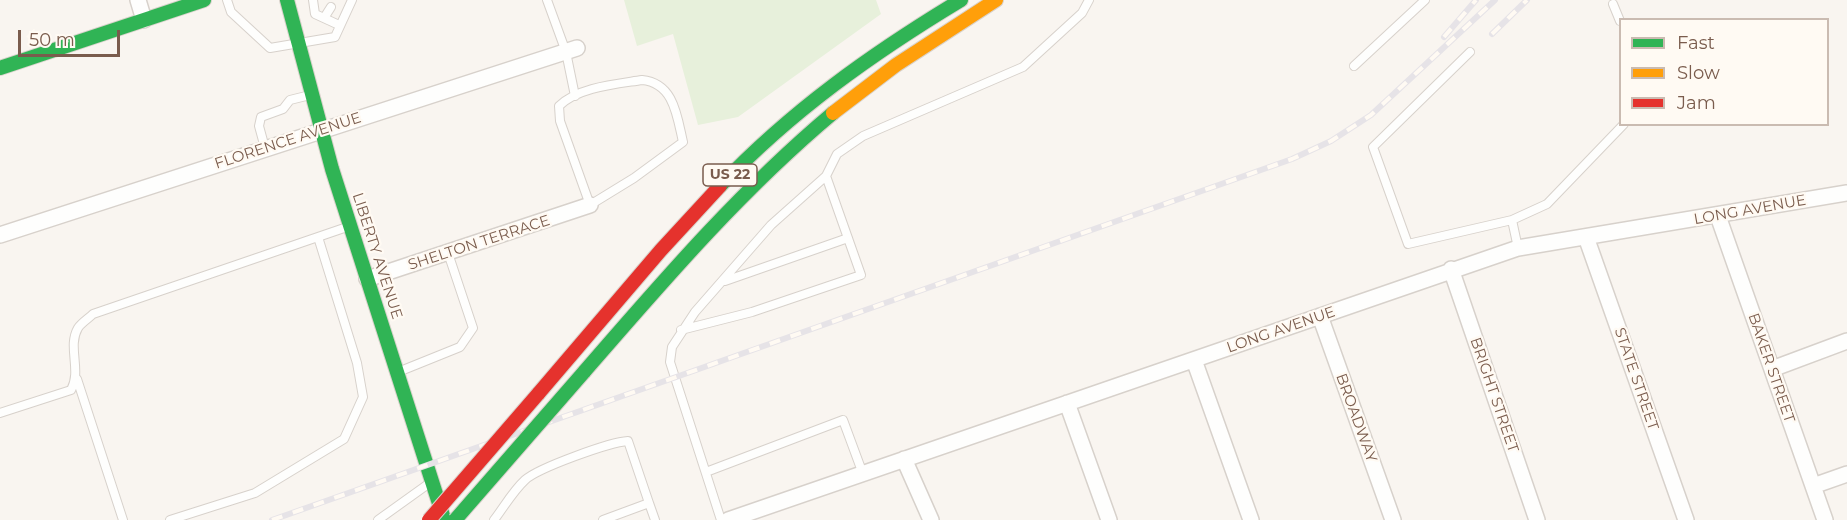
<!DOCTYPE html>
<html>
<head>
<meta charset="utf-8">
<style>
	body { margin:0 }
	#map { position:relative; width:1847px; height:520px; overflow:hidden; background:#f9f5f0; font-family:Montserrat,sans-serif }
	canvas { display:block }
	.legend { position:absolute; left:1619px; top:18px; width:210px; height:108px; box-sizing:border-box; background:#fffaf3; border:2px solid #cabbb1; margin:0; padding:8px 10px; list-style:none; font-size:18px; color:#7a5c4d }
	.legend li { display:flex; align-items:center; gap:12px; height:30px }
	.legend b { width:30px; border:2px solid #cabbb1 }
	.scale { position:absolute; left:18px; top:30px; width:102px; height:27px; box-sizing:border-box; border:3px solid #7a5c4d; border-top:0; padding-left:8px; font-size:18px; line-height:21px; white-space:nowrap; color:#7a5c4d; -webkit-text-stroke:4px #fffaf3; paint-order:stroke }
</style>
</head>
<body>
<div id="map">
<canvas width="1847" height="520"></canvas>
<ul class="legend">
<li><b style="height:8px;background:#30b455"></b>Fast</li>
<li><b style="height:8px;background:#ff9f0a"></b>Slow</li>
<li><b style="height:8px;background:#e5322d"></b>Jam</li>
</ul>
<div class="scale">50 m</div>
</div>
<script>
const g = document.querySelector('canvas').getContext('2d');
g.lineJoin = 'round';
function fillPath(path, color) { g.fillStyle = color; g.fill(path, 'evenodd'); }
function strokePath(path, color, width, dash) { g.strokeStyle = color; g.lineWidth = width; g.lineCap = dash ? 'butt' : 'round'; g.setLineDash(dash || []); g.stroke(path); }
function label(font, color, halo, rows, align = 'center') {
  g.font = font + ' Montserrat,sans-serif'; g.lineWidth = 4.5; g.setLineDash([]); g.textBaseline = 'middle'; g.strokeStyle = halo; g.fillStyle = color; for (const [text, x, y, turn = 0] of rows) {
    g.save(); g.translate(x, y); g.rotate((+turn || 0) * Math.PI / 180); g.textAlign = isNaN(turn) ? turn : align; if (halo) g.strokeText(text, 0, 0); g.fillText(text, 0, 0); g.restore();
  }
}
fillPath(new Path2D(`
	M624,0H876L881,14L738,117L698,125L673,34L637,46Z`), '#e7f0db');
const lane = new Path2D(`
	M227,0L231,12L270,48L335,37L352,0
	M313,0L315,14L339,25
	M547,0L566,52L575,96
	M1613,4L1620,21
	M324,18L331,7
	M1470,52L1373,147L1408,244L1512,220L1518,248
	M1354,66L1425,0
	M642,80C674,83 677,116 683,142L634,178L590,205L560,121L559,106C578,87 617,84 642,80Z
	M265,148L259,126L261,117L283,109L290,100L310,95
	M826,176L837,154L863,136L1023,67L1082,13L1089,0
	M1512,220L1547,204L1624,124
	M725,281L848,238
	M681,330L752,312L861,275L826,176L771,225L695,312L672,347L670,362L721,520
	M398,372L460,347L473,328L448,253
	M77,379L123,520
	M0,413L71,390C82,370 67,347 78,328C81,323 89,318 93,314L350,226
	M706,472L843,420L863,474
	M170,520L255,493L344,439L363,397L357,363L318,237
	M378,520L431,482
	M494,520C504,507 513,491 525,480C538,468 610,442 628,441L649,503
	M603,520L649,503L655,520`);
const street = new Path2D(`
	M138,0L144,20
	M1718,216L1825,520
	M0,235L577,48
	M1586,237L1686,520
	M1451,269L1537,520
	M367,279L590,205
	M1320,316L1393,520
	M1194,360L1251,520
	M1772,369L1847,341
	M1067,403L1109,520
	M904,459L931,520
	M1813,486L1847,474
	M728,520L1518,248L1847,193`);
const fast = new Path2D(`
	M287,0L332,169L444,519
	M0,68L204,0
	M720,186C791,111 873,53 961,0
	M584,372C663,281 740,191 833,113`);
const slow = new Path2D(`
	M833,113L896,65L996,0`);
const jam = new Path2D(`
	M538,394L661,250L720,186`);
strokePath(lane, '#d7d1cb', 10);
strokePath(street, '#d7d1cb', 18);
strokePath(fast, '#d9d2cb', 16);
strokePath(slow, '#d9d2cb', 16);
strokePath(jam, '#d9d2cb', 16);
strokePath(lane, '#fefefd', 8);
strokePath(street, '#fefefd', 15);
strokePath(fast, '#30b455', 14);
strokePath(slow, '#ff9f0a', 14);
strokePath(jam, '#e5322d', 14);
const rail = new Path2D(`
	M1492,34L1527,0
	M1444,37L1476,0
	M272,520L1292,159L1331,141L1371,115L1495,0`);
strokePath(rail, '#e6e3e7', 6);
strokePath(rail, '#fffaf3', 4, [11]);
const fastBridge = new Path2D(`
	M455,520L584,372`);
const jamBridge = new Path2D(`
	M429,520L538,394`);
strokePath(fastBridge, '#dad1cc', 16, []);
strokePath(jamBridge, '#dad1cc', 16, []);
strokePath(fastBridge, '#30b455', 14);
strokePath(jamBridge, '#e5322d', 14);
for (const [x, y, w] of [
	[730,175,54]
]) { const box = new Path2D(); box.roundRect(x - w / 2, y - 11, w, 22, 4.5); g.fillStyle = '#fffaf3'; g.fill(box); strokePath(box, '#7a5c4d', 1.5); }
label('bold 14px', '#7a5c4d', null, [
	["US 22",730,175]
]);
label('15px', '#7a5c4d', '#fffaf3', [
	["FLORENCE AVENUE",288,141,-18],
	["LONG AVENUE",1750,210,-10],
	["SHELTON TERRACE",479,243,-18],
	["LIBERTY AVENUE",377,256,72],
	["LONG AVENUE",1281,330,-19],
	["BAKER STREET",1771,368,71],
	["STATE STREET",1636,379,71],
	["BRIGHT STREET",1494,395,71],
	["BROADWAY",1356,418,70]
]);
</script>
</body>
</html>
